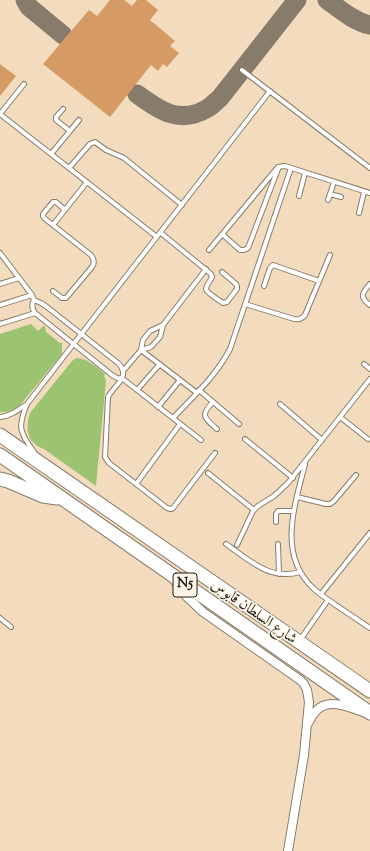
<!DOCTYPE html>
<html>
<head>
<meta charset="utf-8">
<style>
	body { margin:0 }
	canvas { display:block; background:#f2dcbd }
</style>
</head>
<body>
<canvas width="370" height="851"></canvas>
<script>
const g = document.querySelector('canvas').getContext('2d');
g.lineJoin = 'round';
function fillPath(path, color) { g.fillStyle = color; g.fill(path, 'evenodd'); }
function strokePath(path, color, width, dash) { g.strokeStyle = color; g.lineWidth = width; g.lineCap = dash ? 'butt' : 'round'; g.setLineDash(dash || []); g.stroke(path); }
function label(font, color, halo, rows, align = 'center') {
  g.font = font + ' "Sorts Mill Goudy",Amiri,serif'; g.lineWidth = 3; g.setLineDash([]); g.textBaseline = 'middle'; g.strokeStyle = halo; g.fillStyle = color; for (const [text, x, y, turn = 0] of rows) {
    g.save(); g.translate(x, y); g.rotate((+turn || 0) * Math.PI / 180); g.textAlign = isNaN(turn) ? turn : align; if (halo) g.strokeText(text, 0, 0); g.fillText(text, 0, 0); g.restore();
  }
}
fillPath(new Path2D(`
	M31,324L38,331L43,326H45L46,332L60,343H62V354L21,404C15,410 9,413 0,412V334Z
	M76,358C88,358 96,367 105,374L104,376L106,380L96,486L44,449C27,443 25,429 30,413L72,361Z`), '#9cc470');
strokePath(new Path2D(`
	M25,0L29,7L63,35
	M327,0C341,10 353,21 370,25
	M137,94C160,111 180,125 208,108C213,105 216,101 220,98L297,0`), '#877c6c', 19);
fillPath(new Path2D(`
	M110,0H124L132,6L137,0H146L158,10L150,20L175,41L170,46L179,53L167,67L163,64L158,71L151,65L110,117L43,64L89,10L97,16Z
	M0,64L16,76L0,96Z`), '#d69b64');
const service = new Path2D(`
	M242,70L370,168
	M63,109L56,117V120L70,131
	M0,114L157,237
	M0,114L24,84
	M51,154L79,120
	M69,168L90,144L95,142L106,150L124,158L182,205
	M330,194L341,197
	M299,196L305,173
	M328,200L334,182
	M359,213L364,192
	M53,225L87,182
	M161,233L211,274L212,277C211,280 206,285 206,289C207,293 220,301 223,303L227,302L237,289V286L236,284L222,272
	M222,234L240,250H244L248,248L278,169
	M209,250L278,167L285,166L370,193
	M0,253L32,295L34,300C31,305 32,309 35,313L112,375L117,378L123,379L201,440
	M0,284L19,278
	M370,284C362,293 359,297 370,305
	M264,286L270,268L273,265L319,281
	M53,291L62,298H66L92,267C95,263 94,259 91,255L44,218L43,216V214L53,202H56L65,210
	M34,300L41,303L47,307L118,363C132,377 114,385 108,397L105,457L109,463L167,508L171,509L173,508L215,453
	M245,304L294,319C299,320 302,319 305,315L330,255
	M0,305L32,295
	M0,324L35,313
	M141,350L151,347L160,337L163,325L206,269
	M141,350L197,393
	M364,364L370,369
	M123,371L141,350L143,340L150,331L163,325
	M137,390L160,364
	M199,390L239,424
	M213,402C200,415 204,418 217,429
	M280,404L322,440
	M158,407L180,380
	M0,417C11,416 18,410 27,404
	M340,417L368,439
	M173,418C193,397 216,376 230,349L291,168
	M245,439L293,478
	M34,452C20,433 17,427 27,404L270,91
	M305,464C295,505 277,554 313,588C320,595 329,600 337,606C348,613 359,621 370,628
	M208,473L254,510
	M136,484L180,424
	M297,497L326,504H330L334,501L356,475
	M276,522V514L278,511H293
	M226,544C249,560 270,581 300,572
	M278,544L279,574
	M237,545L253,511L258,506L274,496L288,483L370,379
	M321,594L370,533
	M0,618L11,627
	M300,640L328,600`);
const minor = new Path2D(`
	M175,581L187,597L203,612L300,680L304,684L307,690L309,702L304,755L288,851
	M308,723C311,719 313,713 317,710C329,698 349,707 363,712`);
const trunk = new Path2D(`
	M0,435L370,691
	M0,455L370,713
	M0,479L8,481L43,496L57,498`);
strokePath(service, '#877c6c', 6);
strokePath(minor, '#877c6c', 10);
strokePath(trunk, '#877c6c', 15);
strokePath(service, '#fff', 4);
strokePath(minor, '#fff', 8);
strokePath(trunk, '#fff', 13);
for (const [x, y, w] of [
	[185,585,24]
]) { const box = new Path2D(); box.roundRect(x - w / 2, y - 12, w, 24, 3); g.fillStyle = '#fcf5e5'; g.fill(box); strokePath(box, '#1c1c1c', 1); }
label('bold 14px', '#1c1c1c', null, [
	["N5",185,585]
]);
label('15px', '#1c1c1c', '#fcf5e5', [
	["شارع السلطان قابوس",253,613,35]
]);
</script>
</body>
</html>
